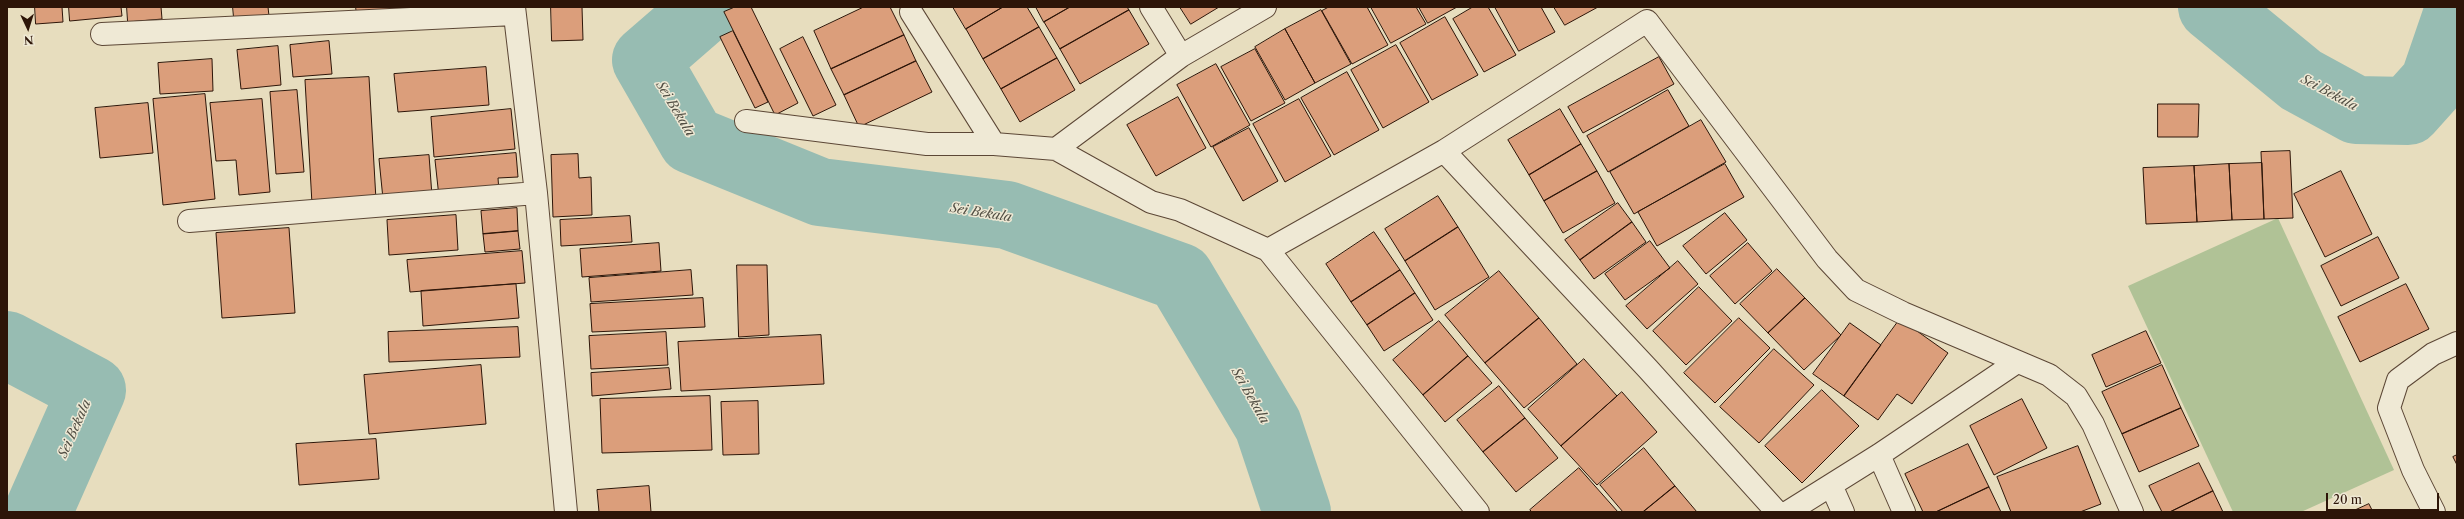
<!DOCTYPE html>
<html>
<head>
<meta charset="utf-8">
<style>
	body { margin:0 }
	#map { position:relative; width:2464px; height:519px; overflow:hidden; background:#e7ddbe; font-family:"Libre Caslon Text",serif }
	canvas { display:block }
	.frame { position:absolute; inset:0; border:8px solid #2d1508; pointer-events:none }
	.north { position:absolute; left:8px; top:8px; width:40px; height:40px; -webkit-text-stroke:3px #efe9d5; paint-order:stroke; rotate:176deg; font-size:11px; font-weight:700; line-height:16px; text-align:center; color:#2d1508 }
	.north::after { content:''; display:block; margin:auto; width:14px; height:18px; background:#2d1508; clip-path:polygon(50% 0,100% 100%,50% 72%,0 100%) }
	.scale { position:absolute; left:2326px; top:493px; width:113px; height:18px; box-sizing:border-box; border:2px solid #2d1508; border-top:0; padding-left:5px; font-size:12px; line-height:14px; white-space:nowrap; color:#2d1508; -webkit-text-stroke:3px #efe9d5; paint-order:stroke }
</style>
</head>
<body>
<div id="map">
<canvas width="2464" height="519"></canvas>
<div class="frame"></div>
<div class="north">N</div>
<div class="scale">20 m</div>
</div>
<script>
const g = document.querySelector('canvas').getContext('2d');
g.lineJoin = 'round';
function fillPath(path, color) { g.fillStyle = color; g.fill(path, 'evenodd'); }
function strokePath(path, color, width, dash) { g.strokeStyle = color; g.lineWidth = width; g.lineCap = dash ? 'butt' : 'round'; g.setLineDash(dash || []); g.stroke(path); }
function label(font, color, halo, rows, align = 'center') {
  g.font = font + ' "Libre Caslon Text",serif'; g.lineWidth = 3; g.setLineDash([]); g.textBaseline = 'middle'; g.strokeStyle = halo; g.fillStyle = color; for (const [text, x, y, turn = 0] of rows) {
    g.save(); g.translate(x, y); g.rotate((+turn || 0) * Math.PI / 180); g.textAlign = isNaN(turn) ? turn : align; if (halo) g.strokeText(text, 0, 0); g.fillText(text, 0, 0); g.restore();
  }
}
fillPath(new Path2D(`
	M2278,218L2394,470L2301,512H2233L2128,286Z`), '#b0c296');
strokePath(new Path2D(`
	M707,7L646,60L692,140L820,192L1007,215L1180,277L1268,425L1297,512
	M2212,7L2301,80L2356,110L2408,111L2434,82L2457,15
	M7,345L92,390L38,512`), '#97bcb2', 68);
const building = new Path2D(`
	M35,7H62L63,22L36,24Z
	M69,7H121L122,16L70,21Z
	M127,7H161L162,19L128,22Z
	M233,7H268L269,16L234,18Z
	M356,7H394V14L357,15Z
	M551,7H582L583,40L552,41Z
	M735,7H751L798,103L775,115L724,12Z
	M864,7H890L904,35L831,69L814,31Z
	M953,7H1003L966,29Z
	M1003,7H1027L1039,27L983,59L966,29Z
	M1036,7H1070L1044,22Z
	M1070,7H1127L1129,10L1060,49L1044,22Z
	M1180,7H1219L1191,24Z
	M1329,7H1367L1388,45L1352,64L1322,11Z
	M1371,7H1416L1426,24L1391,43Z
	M1419,7H1457L1428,23Z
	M1473,7H1488L1516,55L1484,72L1453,19Z
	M1495,7H1541L1555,32L1519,51Z
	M1554,7H1598L1565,25Z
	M1129,10L1149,44L1080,84L1060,49Z
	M1321,10L1351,64L1315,83L1285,29Z
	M1445,17L1478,75L1432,100L1400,43Z
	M1039,27L1057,58L1001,89L983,59Z
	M1285,29L1315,83L1285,100L1255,47Z
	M733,31L768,102L755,108L720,37Z
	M904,35L916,61L844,95L831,69Z
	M803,37L836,105L813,116L780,49Z
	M329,41L332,74L293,77L290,45Z
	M1396,45L1429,102L1383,128L1351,70Z
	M278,46L281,85L241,89L237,50Z
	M1255,49L1285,103L1251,121L1221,67Z
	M1659,57L1674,84L1583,133L1568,107Z
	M1057,58L1075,90L1020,122L1001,89Z
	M212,59L213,91L160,94L158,63Z
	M916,61L932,92L859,127L844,95Z
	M1216,64L1250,125L1211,147L1177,85Z
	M486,67L489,105L398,112L394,74Z
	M1347,72L1379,130L1334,155L1301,98Z
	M369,77L376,200L312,204L305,80Z
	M297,90L304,172L276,174L270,92Z
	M1668,90L1689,126L1608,172L1587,136Z
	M205,94L215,199L163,205L153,99Z
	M1178,97L1206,148L1156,176L1127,125Z
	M262,99L270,192L239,195L236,160L216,161L210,103Z
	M1299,99L1331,156L1285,182L1253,124Z
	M148,103L153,153L100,158L95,108Z
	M2158,104H2199L2198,137H2158Z
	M511,109L515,149L434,157L431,117Z
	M1560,109L1581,144L1529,175L1508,140Z
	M1701,120L1726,162L1634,214L1610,172Z
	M1249,128L1278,181L1243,201L1213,147Z
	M1581,144L1597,171L1544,201L1529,175Z
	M2290,151L2293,218L2264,219L2261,152Z
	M516,153L518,177L498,178L499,192L439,197L435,160Z
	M578,154L579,178L591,177L592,215L553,217L551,155Z
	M429,155L432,196L383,199L379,159Z
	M2262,163L2264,219L2232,220L2229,164Z
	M1725,164L1744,197L1657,246L1638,212Z
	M2229,164L2232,220L2197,222L2194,166Z
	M2194,166L2197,222L2146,224L2143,168Z
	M1597,171L1615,203L1563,233L1544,201Z
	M2341,171L2372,234L2325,257L2294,194Z
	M1438,196L1458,227L1405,261L1385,229Z
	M1618,203L1632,222L1580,260L1565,240Z
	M517,208L518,231L483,234L481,211Z
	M1725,213L1747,240L1706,274L1683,246Z
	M456,215L458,250L389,255L387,220Z
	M630,216L632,242L561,246L560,220Z
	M1632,222L1646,242L1594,279L1580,260Z
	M1458,227L1489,277L1435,310L1405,261Z
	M289,228L295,313L222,318L216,233Z
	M518,231L520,249L485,252L483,234Z
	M1374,232L1400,270L1351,302L1326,264Z
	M2378,237L2399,278L2341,306L2321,266Z
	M1650,241L1670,268L1625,300L1605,274Z
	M659,243L661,271L582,277L580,249Z
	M1748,243L1772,271L1735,304L1710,276Z
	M522,251L525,283L410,292L407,260Z
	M1678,261L1698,284L1647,329L1626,306Z
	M737,265H767L769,335L739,337Z
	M1777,269L1805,298L1768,333L1740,304Z
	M691,270L693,295L591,302L589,278Z
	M1400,270L1415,293L1367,325L1351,302Z
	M1499,271L1539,318L1485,363L1445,315Z
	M516,284L519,318L423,326L421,291Z
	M2406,284L2429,329L2360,362L2338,317Z
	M1699,287L1732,321L1686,365L1653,331Z
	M1415,293L1433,320L1384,351L1367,325Z
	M703,298L705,327L592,332L590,304Z
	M1805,298L1841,335L1804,370L1768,333Z
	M1539,318L1577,364L1524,408L1485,363Z
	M1739,318L1770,348L1715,403L1684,373Z
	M1900,319L1948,353L1912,404L1897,394L1878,420L1844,396Z
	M1439,321L1468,356L1423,395L1393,360Z
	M1850,323L1881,345L1844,396L1813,374Z
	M518,327L520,357L389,362L388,332Z
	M2146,331L2161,363L2106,387L2092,355Z
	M666,332L668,365L591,369L589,336Z
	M821,335L824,384L681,391L678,342Z
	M1774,349L1814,385L1759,443L1720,407Z
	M1468,356L1492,383L1445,422L1423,395Z
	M1584,359L1617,396L1561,446L1528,409Z
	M481,365L486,424L369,434L364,375Z
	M2162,365L2181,408L2122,434L2102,392Z
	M669,368L671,389L592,396L591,373Z
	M1499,386L1525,418L1483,452L1457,420Z
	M1822,390L1859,426L1802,483L1765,446Z
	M1622,392L1657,432L1597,485L1561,446Z
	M710,396L712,450L602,453L600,399Z
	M2022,399L2047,448L1994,475L1970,426Z
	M758,401L759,454L723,455L721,402Z
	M2181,408L2199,446L2139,472L2122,434Z
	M1525,418L1558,458L1516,492L1483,452Z
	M376,439L379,479L299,485L296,444Z
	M1968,444L1989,487L1936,512H1923L1905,474Z
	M2078,446L2101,504L2080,512H2011L1997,477Z
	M1644,448L1675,486L1643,512H1623L1600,485Z
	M2457,455V465L2453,457Z
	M2199,463L2213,491L2170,512H2162L2149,486Z
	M1579,468L1618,512H1532L1530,510Z
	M649,486L651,512H599L597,490Z
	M1675,486L1697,512H1643Z
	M1989,487L2001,512H1936Z
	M2213,491L2223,512H2170Z
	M2369,504L2373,512H2351Z`);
fillPath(building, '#db9e7b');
strokePath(building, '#2d1508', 1);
const minor = new Path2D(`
	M514,7L536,193L566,512
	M1151,7L1181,56
	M911,12L994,144
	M102,34L514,14
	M746,121L927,144H994L1056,149L1151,202L1180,210L1268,250L1444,151L1647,21L1827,259L1856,290L1903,313L2049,375L2076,396L2093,424L2132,512
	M1056,149L1181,56L1265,7
	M1444,151L1648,369L1777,512
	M189,221L536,193
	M1268,250L1478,512
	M1879,455L1904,512
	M1831,485L1843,512
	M1788,512L1879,455L2017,362
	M2434,512L2413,470L2389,408L2398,380L2433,354L2457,343`);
strokePath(minor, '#5c4736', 24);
strokePath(minor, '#efe9d5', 22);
label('italic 13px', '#524f44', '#efe9d5', [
	["Sei Bekala",2329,93,28],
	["Sei Bekala",675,109,59],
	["Sei Bekala",981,213,9],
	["Sei Bekala",1250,396,60],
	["Sei Bekala",75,429,-66]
]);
</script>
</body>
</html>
